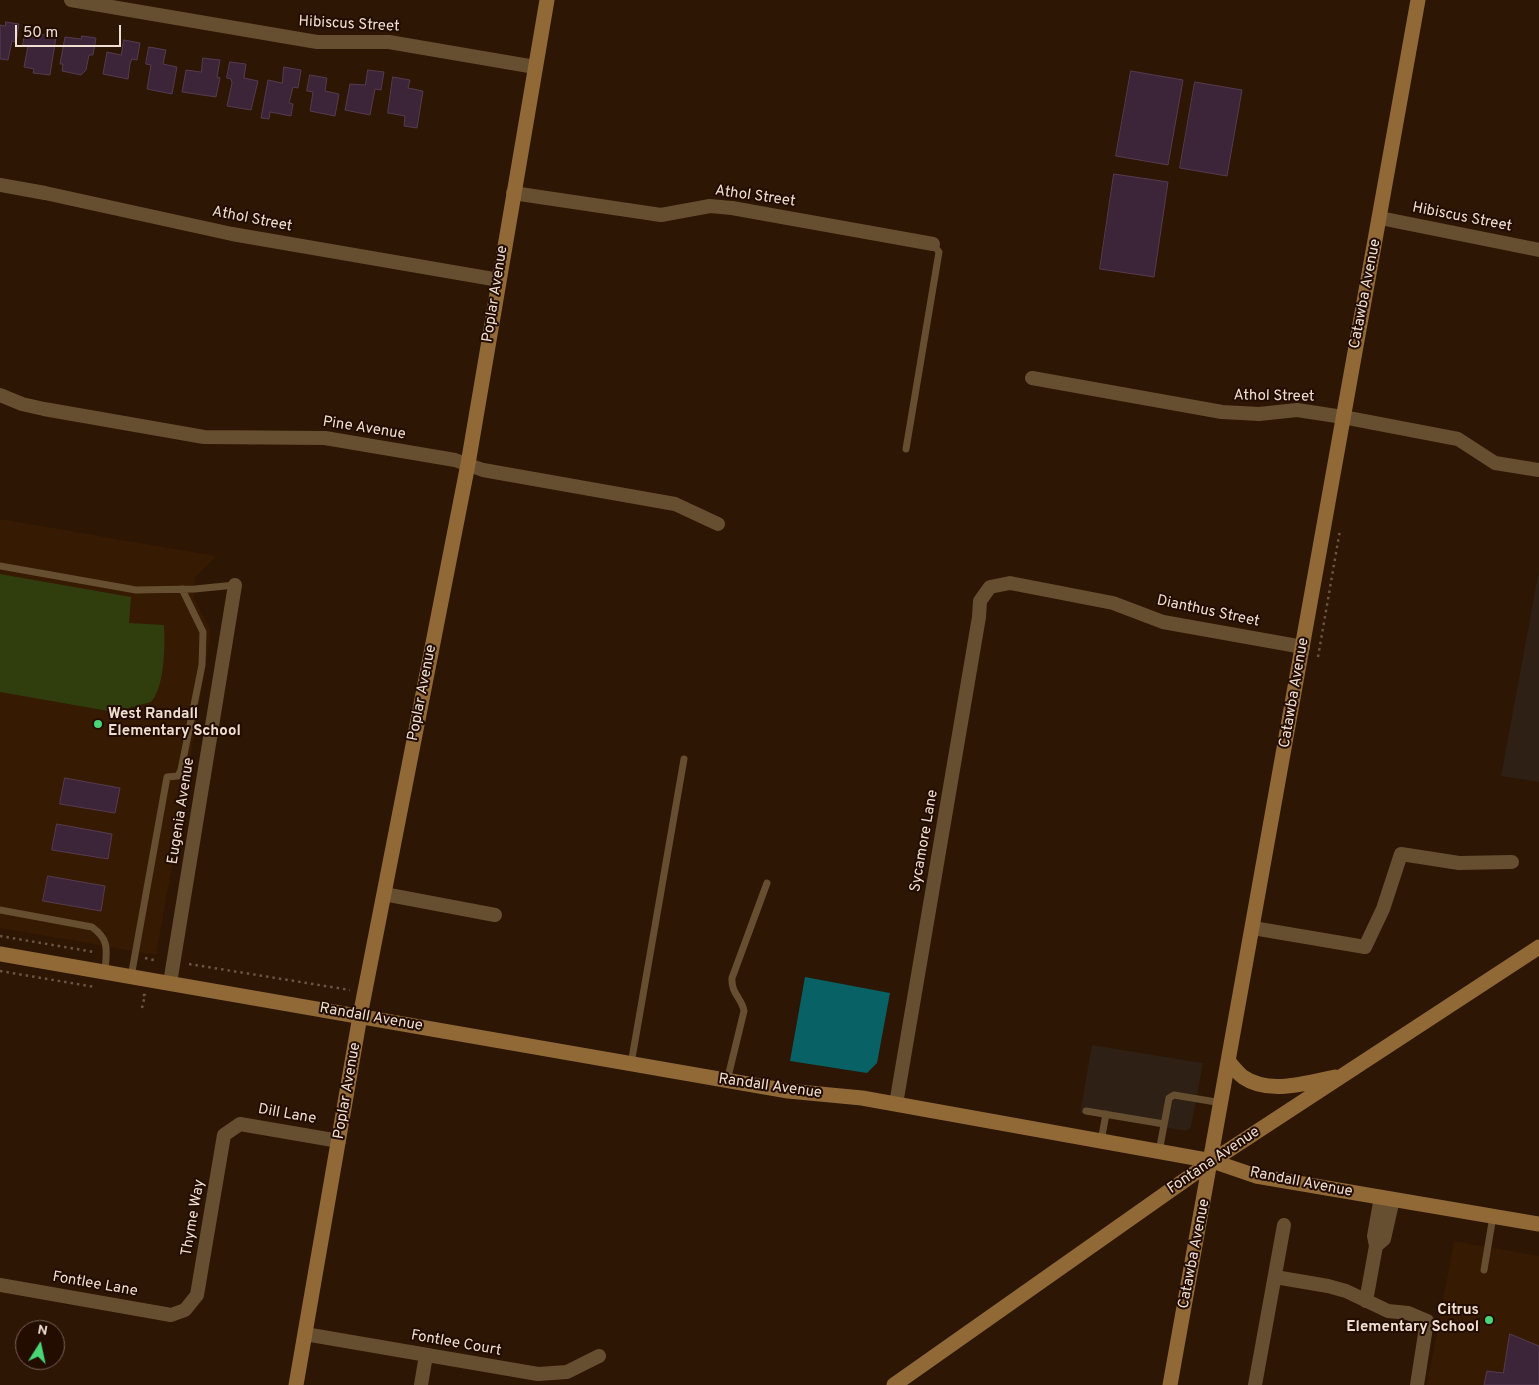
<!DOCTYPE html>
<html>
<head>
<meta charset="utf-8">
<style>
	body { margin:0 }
	#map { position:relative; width:1539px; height:1385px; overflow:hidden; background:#2d1603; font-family:Overpass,sans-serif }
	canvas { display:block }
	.north { position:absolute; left:15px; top:1320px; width:50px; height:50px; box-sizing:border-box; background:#230c00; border:1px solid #756054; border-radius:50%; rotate:10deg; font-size:14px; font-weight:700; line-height:20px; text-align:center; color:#efdfd3 }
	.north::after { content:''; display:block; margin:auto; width:18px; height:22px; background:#4ad677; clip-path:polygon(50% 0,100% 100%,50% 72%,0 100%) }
	.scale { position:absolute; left:15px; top:25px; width:106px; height:22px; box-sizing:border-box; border:2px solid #efdfd3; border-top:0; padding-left:6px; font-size:15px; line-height:18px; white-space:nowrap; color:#efdfd3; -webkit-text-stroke:4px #230c00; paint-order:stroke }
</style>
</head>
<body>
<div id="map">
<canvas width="1539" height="1385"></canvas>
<div class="north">N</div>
<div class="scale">50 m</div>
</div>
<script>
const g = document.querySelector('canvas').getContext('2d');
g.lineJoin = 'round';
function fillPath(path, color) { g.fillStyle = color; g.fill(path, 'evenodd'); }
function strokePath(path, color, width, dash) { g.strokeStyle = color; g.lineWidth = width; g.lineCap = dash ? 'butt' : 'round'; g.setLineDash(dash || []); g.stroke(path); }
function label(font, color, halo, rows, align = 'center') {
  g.font = font + ' Overpass,sans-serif'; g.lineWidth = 4; g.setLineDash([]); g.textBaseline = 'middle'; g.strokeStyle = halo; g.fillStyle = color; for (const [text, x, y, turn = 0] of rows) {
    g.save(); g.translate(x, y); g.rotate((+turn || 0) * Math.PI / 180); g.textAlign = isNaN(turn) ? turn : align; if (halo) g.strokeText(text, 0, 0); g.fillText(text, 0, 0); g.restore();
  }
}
fillPath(new Path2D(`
	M1539,570V782L1501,776Z
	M1092,1045L1203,1063L1191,1127L1186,1131L1080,1113Z`), '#2e2014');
fillPath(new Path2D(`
	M0,519L216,556L195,577L194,598L211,631L181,817L156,955L0,928Z
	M1454,1241L1539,1256V1385H1427Z`), '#361a01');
fillPath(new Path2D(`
	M0,574L131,597L129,623L164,625C165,646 165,686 151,702L114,712L0,692Z`), '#303e0d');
fillPath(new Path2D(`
	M805,977L890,993L877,1063L867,1073L790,1061Z`), '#086165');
const building = new Path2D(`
	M6,22L19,24L16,42L12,41L8,60L0,59V25L5,26Z
	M26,28L40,31L39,34L56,37L50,75L33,73L34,69L24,67L28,46L23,45Z
	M82,36L96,38L93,55H89L86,70L81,75L62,71L63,64H60L65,37L81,39Z
	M124,40L140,43L137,60L132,59L130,64L128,79L103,74L107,52L121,55Z
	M149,47L166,50L163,64L177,67L172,94L147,89L151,65L146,64Z
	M203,58L220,60L217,77L220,78L216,97L182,92L186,70L201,72Z
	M230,62L246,64L244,78L258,81L251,110L227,106L232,83L231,79L227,78Z
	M284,67L301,70L298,88L293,87L289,103L293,104L291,116L270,112L269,119L261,118L268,80L282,83Z
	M368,70L384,72L381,90L375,89L370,115L345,110L350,84L365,85Z
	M1131,71L1183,80L1168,165L1116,156Z
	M310,75L327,78L325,91L339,94L335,116L310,111L313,92L307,91Z
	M393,77L410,80L408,88L423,91L417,128L404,126L405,116L388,113Z
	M1195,82L1242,90L1227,176L1180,168Z
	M1114,174L1168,182L1154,277L1100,269Z
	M65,778L120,788L115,813L60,804Z
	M57,824L112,834L108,859L52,850Z
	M48,876L105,886L101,911L43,901Z
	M1510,1334L1539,1346V1385H1484L1487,1371L1503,1373Z`);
fillPath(building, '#3d2539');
strokePath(building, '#553b50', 1);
strokePath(new Path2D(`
	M1318,657L1340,530
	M0,936L94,952
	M145,958L154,960
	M189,964L350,990
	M0,971L95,987
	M142,1008L145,995H142`), '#6a5544', 2.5, [2.5, 4]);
strokePath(new Path2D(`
	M906,449L939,252L933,244
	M0,566L136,590L195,589L235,585
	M0,910L92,927C111,941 106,951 105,972
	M131,977L167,777L178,776L181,770L202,665L203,632L182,589
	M631,1064L684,759
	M727,1081L744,1011C742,998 731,994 732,978L767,883
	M1086,1111L1164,1124
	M1101,1141L1106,1114
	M1159,1152L1169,1098L1174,1095L1222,1103
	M1484,1270L1493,1216`), '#664e30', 7);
strokePath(new Path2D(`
	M71,0L317,42H389L535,67
	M0,185L45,193L232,234L499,280
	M513,193L661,215L710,206L732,208L933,244
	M1380,218L1539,250
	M1032,378L1222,412L1259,414L1297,410L1343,417L1458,439L1495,463L1539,470
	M0,395L22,404L44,409L204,437L325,438L455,460L483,470L675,504L718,524
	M384,894L495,915
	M1253,928L1365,947L1383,909L1401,854L1459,863L1512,862
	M170,983L235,585
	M896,1104L979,617L980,601L990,587L1010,583L1113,603L1163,622L1303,647
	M1376,1246L1384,1239L1393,1199
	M1275,1277L1328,1286L1346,1291L1388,1311L1408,1313L1427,1321L1417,1385
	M0,1285L171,1315L185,1310L197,1295L224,1135L240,1124L339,1141
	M1366,1301L1376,1246L1374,1236L1381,1197
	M305,1334L538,1374L567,1372L599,1356
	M421,1385L426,1355
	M1255,1385L1284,1225`), '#664e30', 14);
strokePath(new Path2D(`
	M0,954L788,1091L862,1098L1212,1161L1256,1176L1539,1224
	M1229,1062C1233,1067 1238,1073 1243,1077C1269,1095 1306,1083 1335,1077
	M296,1385L360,1016L468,464L547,0
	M894,1385L1212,1161L1539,947
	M1170,1385L1418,0`), '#906937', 15);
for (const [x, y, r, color] of [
	[98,724,5,"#4ad677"],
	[1489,1320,5,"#4ad677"]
]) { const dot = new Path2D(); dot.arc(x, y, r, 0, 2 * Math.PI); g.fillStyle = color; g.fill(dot); strokePath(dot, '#230c00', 2); }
label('15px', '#efdfd3', '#230c00', [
	["Hibiscus Street",349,25,3],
	["Athol Street",755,197,8],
	["Hibiscus Street",1462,218,11],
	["Athol Street",252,220,11],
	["Poplar Avenue",496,294,-81],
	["Catawba Avenue",1366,294,-79],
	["Athol Street",1274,397,1],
	["Pine Avenue",364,429,9],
	["Dianthus Street",1208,612,12],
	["Poplar Avenue",423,693,-79],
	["Catawba Avenue",1295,693,-80],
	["Eugenia Avenue",182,811,-81],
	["Sycamore Lane",925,841,-80],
	["Randall Avenue",371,1018,10],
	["Randall Avenue",770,1087,8],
	["Poplar Avenue",348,1091,-80],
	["Dill Lane",287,1115,10],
	["Fontana Avenue",1214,1161,-34],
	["Randall Avenue",1301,1183,11],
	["Thyme Way",194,1218,-80],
	["Catawba Avenue",1195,1254,-79],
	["Fontlee Lane",95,1285,10],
	["Fontlee Court",456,1344,10]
]);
label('bold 15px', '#efdfd3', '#230c00', [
	["West Randall",108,715],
	["Elementary School",108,732],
	["Citrus",1479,1311,"right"],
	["Elementary School",1479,1328,"right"]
], 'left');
</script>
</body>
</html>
